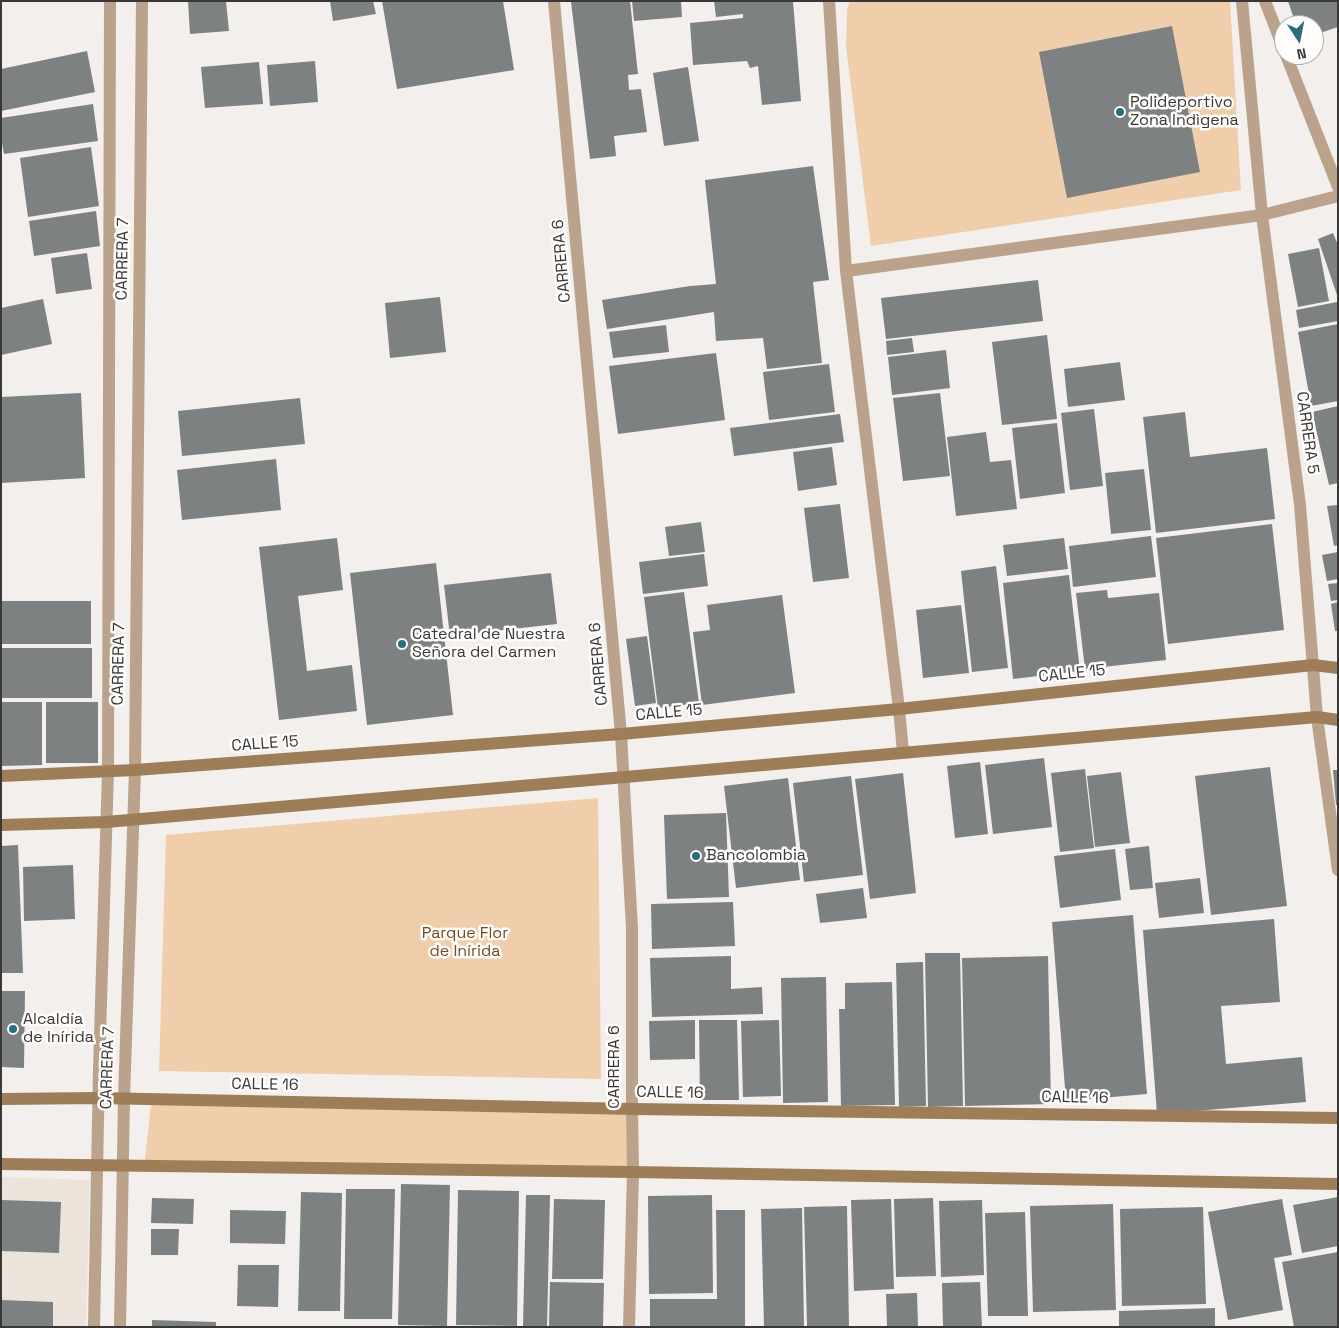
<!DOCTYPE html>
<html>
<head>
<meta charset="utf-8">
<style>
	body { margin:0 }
	#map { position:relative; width:1339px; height:1328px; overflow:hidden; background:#f2efed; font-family:"Space Grotesk",sans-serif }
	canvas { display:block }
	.frame { position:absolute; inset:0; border:2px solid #393837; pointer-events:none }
	.north { position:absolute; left:1274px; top:15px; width:50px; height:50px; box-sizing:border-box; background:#fffdfb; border:1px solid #b0aead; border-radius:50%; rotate:169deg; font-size:14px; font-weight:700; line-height:20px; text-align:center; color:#393837 }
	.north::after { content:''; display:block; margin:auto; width:18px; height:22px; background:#296d7e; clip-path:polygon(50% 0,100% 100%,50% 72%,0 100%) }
</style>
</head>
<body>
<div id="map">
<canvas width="1339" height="1328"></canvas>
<div class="frame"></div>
<div class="north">N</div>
</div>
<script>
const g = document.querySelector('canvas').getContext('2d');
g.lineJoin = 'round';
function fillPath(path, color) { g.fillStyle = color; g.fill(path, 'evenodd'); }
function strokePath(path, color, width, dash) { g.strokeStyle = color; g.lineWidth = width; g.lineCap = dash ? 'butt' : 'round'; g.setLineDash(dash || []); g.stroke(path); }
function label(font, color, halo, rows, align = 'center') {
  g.font = font + ' "Space Grotesk",sans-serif'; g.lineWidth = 5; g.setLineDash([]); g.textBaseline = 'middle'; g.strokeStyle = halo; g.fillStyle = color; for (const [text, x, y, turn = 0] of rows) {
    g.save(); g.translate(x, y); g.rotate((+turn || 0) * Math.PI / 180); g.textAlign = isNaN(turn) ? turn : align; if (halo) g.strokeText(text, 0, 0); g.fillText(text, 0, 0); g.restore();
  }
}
fillPath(new Path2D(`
	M1,1177L90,1180L86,1327H1Z`), '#ece4db');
fillPath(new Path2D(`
	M850,1H1230L1241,190L871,246L846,46L847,9Z
	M598,798L601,1079L159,1071L166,835Z
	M151,1104L628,1115L630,1168L145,1160Z`), '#f0ceab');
fillPath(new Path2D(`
	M188,1H226L229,31L190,34Z
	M330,1H373L376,14L333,21Z
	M382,1H503L514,70L397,89Z
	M578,1H630L638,74L628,75L629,90L641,89L647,132L614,136L616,156L590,159L571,2Z
	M632,1H681L682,17L634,21Z
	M714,1H793L801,101L762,105L758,66L750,68L747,61L693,65L690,23L743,18V14L716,17Z
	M1288,1H1338V27L1314,35V25H1296Z
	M1172,26L1200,172L1067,198L1039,52Z
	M87,51L95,92L1,111V69Z
	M315,61L318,102L270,106L267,65Z
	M259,62L263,104L205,108L201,67Z
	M688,67L699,141L664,146L653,73Z
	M93,104L98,141L4,154L1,138V118Z
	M91,147L99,206L28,217L20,158Z
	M813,166L829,280L813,282L822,363L767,369L763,338L716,341L714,312L607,329L602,300L690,286L716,284L705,180Z
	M96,211L100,246L34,256L29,221Z
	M1333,233L1338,245L1337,295L1318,239Z
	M1319,248L1329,301L1298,307L1288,254Z
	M87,253L92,289L56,294L51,258Z
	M1038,280L1043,321L886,339L881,298Z
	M440,297L446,352L390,358L385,303Z
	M43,299L52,344L1,355V308Z
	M1337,302L1338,321L1299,328L1296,310Z
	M1338,324V401L1311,406L1298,332Z
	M666,325L669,352L613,358L609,332Z
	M1047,335L1057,419L1002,425L992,342Z
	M912,338L914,352L887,355L886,341Z
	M946,350L950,388L892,395L888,357Z
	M716,353L725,420L618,434L609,366Z
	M1120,362L1125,400L1068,407L1064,369Z
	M829,364L835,412L769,420L763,372Z
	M81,393L85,478L1,483V397Z
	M940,393L950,476L903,481L893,398Z
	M300,398L305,444L182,456L178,411Z
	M1338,406V483L1329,485L1312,412Z
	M1094,409L1103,486L1070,490L1061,413Z
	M1185,412L1190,457L1267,448L1275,519L1156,533L1143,417Z
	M840,414L844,442L734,456L730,428Z
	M1057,423L1065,493L1020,499L1012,428Z
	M986,432L990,462L1011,460L1017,509L956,516L947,437Z
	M832,447L837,485L798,491L793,452Z
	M276,459L281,510L182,520L177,470Z
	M1144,469L1151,530L1111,534L1105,473Z
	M840,504L849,578L813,582L804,508Z
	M1338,505V545L1334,546L1327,506Z
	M701,522L705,552L669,556L665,527Z
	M1272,524L1284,630L1168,644L1156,538Z
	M1151,536L1156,577L1073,587L1069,546Z
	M337,538L343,590L298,596L307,671L352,665L357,711L279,720L259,547Z
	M1064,538L1068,569L1007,576L1003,545Z
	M1338,552V579L1327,581L1322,555Z
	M704,554L708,586L643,594L639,562Z
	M436,563L453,715L367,725L350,573Z
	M996,566L1008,668L972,672L961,571Z
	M551,573L557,624L450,636L444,585Z
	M1069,575L1080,671L1013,679L1003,583Z
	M1338,583V600L1331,601L1328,584Z
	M1107,590L1108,598L1159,593L1166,660L1085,669L1076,593Z
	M684,592L699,703L658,708L644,597Z
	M782,595L795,693L702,705L693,632L710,630L707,605Z
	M1,601H91V644H1Z
	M1338,602V631H1335L1331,604Z
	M961,605L969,673L923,678L916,610Z
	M647,636L656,703L635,706L626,639Z
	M1,648H92V698H1Z
	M1,702H42V765L1,766Z
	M46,702H98V763H46Z
	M1044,758L1052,827L993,834L985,765Z
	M980,762L988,834L955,838L947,766Z
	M1270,767L1287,906L1211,915L1195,776Z
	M1085,769L1094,848L1060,852L1051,773Z
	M1333,770H1338V805H1336Z
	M1121,772L1130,843L1095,847L1087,776Z
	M903,773L916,893L870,899L855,779Z
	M851,776L863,875L804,882L793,783Z
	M788,778L800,880L736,888L724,786Z
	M726,813L729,897L667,899L664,815Z
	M18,845L23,973H1V846Z
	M1149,846L1153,888L1130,890L1125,849Z
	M1115,849L1121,900L1060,908L1054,856Z
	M73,865L75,919L24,921L23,867Z
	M1200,878L1204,913L1159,918L1155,883Z
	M863,888L867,918L820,923L816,894Z
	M733,902L735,946L652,949L651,904Z
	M1133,915L1147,1094L1066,1101L1052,922Z
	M1274,919L1280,1002L1221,1006L1226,1064L1302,1057L1306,1102L1157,1114L1143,930Z
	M925,953H960L963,1106L928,1107Z
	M731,956V989L762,987L763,1014L652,1017L650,958Z
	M1048,956L1051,1104L965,1106L962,958Z
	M923,962L926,1106L899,1107L896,963Z
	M826,977L828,1102L783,1103L781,978Z
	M892,982L895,1105L841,1106L839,1009H845V983Z
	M1,991H25L24,1068L1,1067Z
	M695,1020V1059L650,1060L649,1021Z
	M699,1020H737L739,1100H700Z
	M779,1020L781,1096L743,1097L741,1021Z
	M401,1184L450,1185L447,1326L398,1325Z
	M346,1189H395L392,1319H344Z
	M458,1190L519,1191L517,1326L456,1325Z
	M301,1192L342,1193L340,1311H298Z
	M526,1195H550L547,1327H523Z
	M712,1195L713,1293L649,1294L648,1196Z
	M1338,1197V1246L1302,1253L1293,1205Z
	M152,1198L194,1199L193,1224L151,1223Z
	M933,1198L936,1276L896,1277L894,1199Z
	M554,1199L605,1200L603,1279H552Z
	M891,1199L894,1289L854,1291L851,1200Z
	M1282,1199L1292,1255L1274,1258L1283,1310L1228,1320L1208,1212Z
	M1,1200L61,1202L59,1253L1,1251Z
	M982,1200L984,1275L941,1277L939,1201Z
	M1113,1204L1116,1310L1033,1312L1030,1206Z
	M847,1206L849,1327H807L804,1207Z
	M1203,1207L1206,1304L1122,1306L1120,1209Z
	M802,1208L804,1327H764L761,1209Z
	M230,1210L286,1211L285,1244L230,1243Z
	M716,1210H745V1327H650V1299H717Z
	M1025,1212L1028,1316H988L985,1213Z
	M151,1229H179L178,1255H151Z
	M1338,1252V1327H1294L1282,1262Z
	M238,1265H279L278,1307L237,1306Z
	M550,1282L604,1283L603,1327L549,1326Z
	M980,1282L982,1327H943L942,1283Z
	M917,1293L918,1327H887L886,1294Z
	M1,1300L53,1302V1327H1Z
	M1215,1308V1327H1119V1311Z
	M152,1320L216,1322V1327H152Z`), '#7e8182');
strokePath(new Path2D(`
	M554,1L621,734L632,928V1109L633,1172L629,1327
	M829,1L846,271L899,709L903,752
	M1242,1L1262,215L1300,505L1317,717L1338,870
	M1265,1L1284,50
	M1286,55L1338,187
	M846,271L1262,215L1338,196
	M94,1327L99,1069L108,771L110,1
	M120,1327L124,1099L135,770L142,1`), '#baa28b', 12);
strokePath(new Path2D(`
	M1,776L135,770L621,734L899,709L1313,665L1338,668
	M1,825L106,822L1317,717L1338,720
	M1,1099L98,1098L632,1109L1338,1118
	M1,1164L633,1172L1338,1184`), '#9e7d59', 12);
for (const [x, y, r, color] of [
	[1120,112,5,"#296d7e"],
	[402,644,5,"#296d7e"],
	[696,856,5,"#296d7e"],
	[13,1029,5,"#296d7e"]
]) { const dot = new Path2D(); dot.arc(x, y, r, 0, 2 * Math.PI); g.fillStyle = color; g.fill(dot); strokePath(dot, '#fffdfb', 2); }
label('16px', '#393837', '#fffdfb', [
	["Polideportivo",1130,103],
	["Zona Indìgena",1130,121],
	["Catedral de Nuestra",412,635],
	["Señora del Carmen",412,653],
	["Bancolombia",706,856],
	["Alcaldía",23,1020],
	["de Inírida",23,1038]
], 'left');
label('16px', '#393837', '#fffdfb', [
	["CARRERA 7",123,259,-89],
	["CARRERA 6",562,261,-95],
	["CARRERA 5",1307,433,82],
	["CARRERA 7",119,664,-89],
	["CARRERA 6",599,664,-95],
	["CALLE 15",1072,674,-6],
	["CALLE 15",669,713,-5],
	["CALLE 15",265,744,-4],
	["CARRERA 6",615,1067,-90],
	["CARRERA 7",108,1068,-88],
	["CALLE 16",265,1085,1],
	["CALLE 16",670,1093,1],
	["CALLE 16",1075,1098,1]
]);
label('16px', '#704c22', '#fffdfb', [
	["Parque Flor",465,934],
	["de Inírida",465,952]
]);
</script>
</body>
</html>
